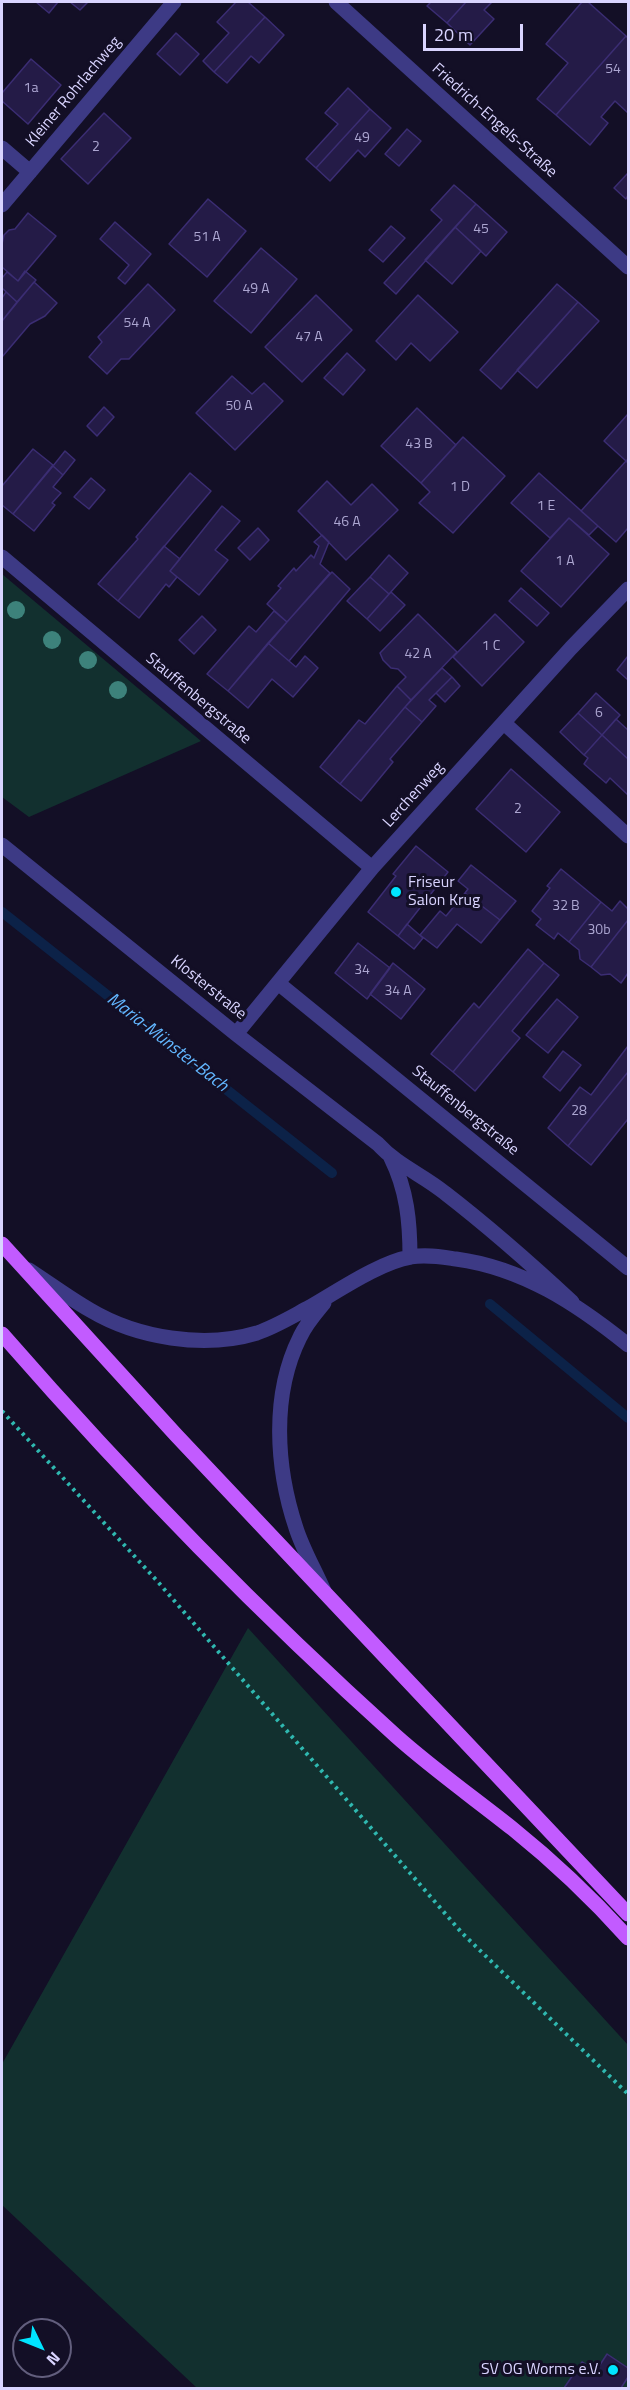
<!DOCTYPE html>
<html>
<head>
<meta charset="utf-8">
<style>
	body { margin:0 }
	#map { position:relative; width:630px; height:2390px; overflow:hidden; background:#130f26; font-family:"Titillium Web",sans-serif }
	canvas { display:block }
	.frame { position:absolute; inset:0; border:3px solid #d9d4ff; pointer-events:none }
	.north { position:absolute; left:12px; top:2318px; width:60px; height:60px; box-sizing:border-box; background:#130f26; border:2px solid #625e7d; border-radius:50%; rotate:133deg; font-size:16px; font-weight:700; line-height:24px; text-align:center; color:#d9d4ff }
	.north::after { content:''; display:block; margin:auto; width:21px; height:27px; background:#00e5ff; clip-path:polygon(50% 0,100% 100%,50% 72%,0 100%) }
	.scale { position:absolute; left:423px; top:24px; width:100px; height:27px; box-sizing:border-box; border:3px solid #d9d4ff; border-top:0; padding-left:8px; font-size:18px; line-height:21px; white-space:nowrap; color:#d9d4ff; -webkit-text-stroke:4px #130f26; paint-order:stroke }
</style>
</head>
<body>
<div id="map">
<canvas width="630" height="2390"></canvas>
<div class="frame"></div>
<div class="north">N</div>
<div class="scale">20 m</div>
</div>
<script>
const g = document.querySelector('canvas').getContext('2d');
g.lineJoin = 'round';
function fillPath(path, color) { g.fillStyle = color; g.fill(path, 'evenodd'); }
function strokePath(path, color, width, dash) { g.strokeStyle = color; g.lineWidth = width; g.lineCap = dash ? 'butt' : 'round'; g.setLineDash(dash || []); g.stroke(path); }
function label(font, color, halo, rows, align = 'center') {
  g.font = font + ' "Titillium Web",sans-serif'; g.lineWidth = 6; g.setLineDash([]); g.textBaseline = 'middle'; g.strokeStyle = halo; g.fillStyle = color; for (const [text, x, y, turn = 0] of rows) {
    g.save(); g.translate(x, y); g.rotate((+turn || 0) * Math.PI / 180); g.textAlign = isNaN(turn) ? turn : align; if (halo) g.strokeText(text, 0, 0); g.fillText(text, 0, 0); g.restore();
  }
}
fillPath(new Path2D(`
	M2,574L21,590L201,741L29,817L2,797Z
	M248,1628L628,2045V2388H197L2,2205V2064Z`), '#12302f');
strokePath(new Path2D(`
	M2,912L332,1173
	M490,1304L628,1418`), '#0c2248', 10);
const building = new Path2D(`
	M36,2H58L49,13Z
	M70,2H88L80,10Z
	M236,2H248L265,17L214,72L203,61L229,33L217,22Z
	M431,2H466L447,23L427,6Z
	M466,2H492L484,10L494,19L470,45L447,23Z
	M582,2H588L626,36L556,115L537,99L568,63L546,44Z
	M265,17L284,35L259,63L251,56L227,83L214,72Z
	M176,33L199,54L180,75L157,54Z
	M626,36L628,38V113L615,101L601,117L608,123L590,145L556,115Z
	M31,59L61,85L28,124L2,101V93Z
	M348,88L370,109L316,168L306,159L338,124L325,113Z
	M370,109L391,128L365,157L358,150L330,181L316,168Z
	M104,113L131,138L88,184L61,159Z
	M407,129L421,141L399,166L385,154Z
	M628,173V195L626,199L614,188Z
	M454,185L476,204L396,294L384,283L442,220L431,210Z
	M208,199L246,231L207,277L169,244Z
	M476,204L507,232L486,256L455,227Z
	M28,213L56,236L18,281L2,267V244L4,235L9,230L15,229Z
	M115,222L151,254L125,284L118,278L129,265L100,239Z
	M391,226L405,238L383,262L369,250Z
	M455,227L481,251L452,284L425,260Z
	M261,248L297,279L251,333L214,301Z
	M25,271L36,280L17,302L2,288V278L7,272L18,281Z
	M34,282L57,303L45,316L30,324L2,357V321Z
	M148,284L175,310L129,359H121L107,374L89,357L102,342L98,337Z
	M557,284L578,302L501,389L480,370Z
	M6,292L17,302L2,321V298Z
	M316,295L352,330L302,382L265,347Z
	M418,295L458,332L430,361L411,343L396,360L376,341Z
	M578,302L599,321L537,388L517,370Z
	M347,353L365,370L343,395L324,378Z
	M232,376L252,394L264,383L283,401L235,450L196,413Z
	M104,407L114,417L97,436L87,426Z
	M417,408L456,445L421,483L381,446Z
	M628,414V459L626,461L604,441Z
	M463,437L505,476L453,533L419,503L430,492L421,483Z
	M33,449L53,465L13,514L2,505V486Z
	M65,451L75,460L63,475L53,466Z
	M626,461L628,463V528L616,542L581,511Z
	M53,466L63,475L53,487L61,493L52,503L55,505L34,531L13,514Z
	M190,473L211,491L118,601L98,584L138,539L136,537Z
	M539,473L598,526L589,535L569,518L550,538L511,503Z
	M91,478L105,490L89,509L74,497Z
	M327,481L351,505L372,484L398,510L346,560L298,511Z
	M222,506L240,521L215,550L228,560L199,595L170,571Z
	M569,518L609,554L561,607L521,571Z
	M258,528L269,540L250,560L238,548Z
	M322,535L329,542L320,564L330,573L287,622L267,604L281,588L278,586L294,568L296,571L311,555L314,558L319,546L314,542Z
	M164,546L180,559L170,571L177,577L169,587L166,584L139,618L118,601Z
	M389,555L408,573L389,594L370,577Z
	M332,572L350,589L289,661L268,643Z
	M370,577L389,594L367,619L347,601Z
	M521,588L549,613L537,626L509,601Z
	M391,592L405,605L380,631L367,619Z
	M274,611L287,622L228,691L207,674L249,626L256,632Z
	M418,614L457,652L411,700L397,686L406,677L398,669L391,668L383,660L380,653Z
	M495,614L524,642L482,686L453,657Z
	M202,616L216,630L194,654L179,640Z
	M268,643L296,667L305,656L318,668L293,697L272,679L248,708L228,691Z
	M628,656V680L617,670Z
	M442,668L452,677L429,700L436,706L422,722L405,707Z
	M452,677L460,686L445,702L436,693Z
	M397,686L411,700L340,784L320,767L359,720L365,724Z
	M596,693L620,715L602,735L578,713Z
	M405,707L422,722L390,759L393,762L361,801L340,784Z
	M578,713L602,735L584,755L560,732Z
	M616,719L628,730V759L602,735Z
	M602,735L628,759V795L610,778L606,783L584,764L588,758L584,755Z
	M511,769L560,812L526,852L476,809Z
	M416,846L448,872L398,936L368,912L396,876L393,874Z
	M471,865L516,901L500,920L465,893L468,889L458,881Z
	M561,869L601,902L569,942L558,933L554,939L536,925L541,919L532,911L550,888L547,886Z
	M465,893L500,920L481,943L457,924L437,948L420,935L440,911L446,916Z
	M620,901L628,909V920L591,967L580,959L579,950L569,942L601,902L612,911Z
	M628,920V973L621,983L610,974L601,975L591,967Z
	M407,924L423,938L414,949L398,936Z
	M358,943L390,968L367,999L335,973Z
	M528,949L544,963L453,1072L431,1054L474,1003L479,1008Z
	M393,963L425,989L401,1019L370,994Z
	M544,963L559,975L512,1031L520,1038L475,1091L453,1072Z
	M557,999L578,1017L548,1053L526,1035Z
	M628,1046V1072L568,1146L548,1128L580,1087L591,1095Z
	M563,1051L581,1065L560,1091L543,1077Z
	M628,1072V1119L591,1165L568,1146Z
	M607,2354L628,2368V2377L621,2388H564L582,2362L596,2371Z`);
fillPath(building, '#241b47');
strokePath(building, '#3b2d73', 1.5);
strokePath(new Path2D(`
	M2,1411L158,1582L462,1933L628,2094`), '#2fb8b0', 4, [3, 4.5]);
strokePath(new Path2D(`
	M336,2L628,267
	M2,148L30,172
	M2,205L174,2
	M2,557L372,868
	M504,723L628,836
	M2,845L236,1034L378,1144C397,1165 423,1175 445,1193C489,1227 531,1264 572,1302
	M278,983L628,1268
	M236,1034L372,868L571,648L628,589
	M391,1158C407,1190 410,1222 410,1257
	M29,1270C49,1283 69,1298 90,1310C137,1338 204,1349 257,1333C275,1327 293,1316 310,1307C338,1291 380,1262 411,1257C426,1254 442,1257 456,1259C523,1268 577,1304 628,1345
	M324,1303C315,1314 306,1324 300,1337C271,1395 276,1468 296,1528C303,1550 315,1570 324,1591`), '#3d3a85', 15);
strokePath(new Path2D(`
	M2,1244L176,1435L628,1914
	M2,1334C125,1475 257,1611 396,1736C433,1769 474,1798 513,1829C554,1862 593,1899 628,1938`), '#c25bff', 15);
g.fillStyle = '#3d827b';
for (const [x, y] of [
	[16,610],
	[52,640],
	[88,660],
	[118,690]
]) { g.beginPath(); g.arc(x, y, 9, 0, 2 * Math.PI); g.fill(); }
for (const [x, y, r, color] of [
	[396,892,6,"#00e5ff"],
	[613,2370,6,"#00e5ff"]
]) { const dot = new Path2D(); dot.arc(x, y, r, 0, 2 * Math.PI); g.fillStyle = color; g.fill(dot); strokePath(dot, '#130f26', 2); }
label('14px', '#aca6d1', null, [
	["54",613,70],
	["1a",31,89],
	["49",362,139],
	["2",96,148],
	["45",481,230],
	["51 A",207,238],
	["49 A",256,290],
	["54 A",137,324],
	["47 A",309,338],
	["50 A",239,407],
	["43 B",419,445],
	["1 D",460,488],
	["1 E",546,507],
	["46 A",347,523],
	["1 A",565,562],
	["1 C",491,647],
	["42 A",418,655],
	["6",599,714],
	["2",518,810],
	["32 B",566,907],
	["30b",599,931],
	["34",362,971],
	["34 A",398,992],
	["28",579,1112]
]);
label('16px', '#d9d4ff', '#130f26', [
	["Kleiner Rohrlachweg",74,92,-50],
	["Friedrich-Engels-Straße",494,121,42],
	["Stauffenbergstraße",198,699,40],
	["Lerchenweg",414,795,-48],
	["Klosterstraße",208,988,39],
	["Stauffenbergstraße",465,1111,39]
]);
label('16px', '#d9d4ff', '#130f26', [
	["Friseur",408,883],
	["Salon Krug",408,901],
	["SV OG Worms e.V.",601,2370,"right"]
], 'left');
label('italic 18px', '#62b6ff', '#130f26', [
	["Maria-Münster-Bach",167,1043,38]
]);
</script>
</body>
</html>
